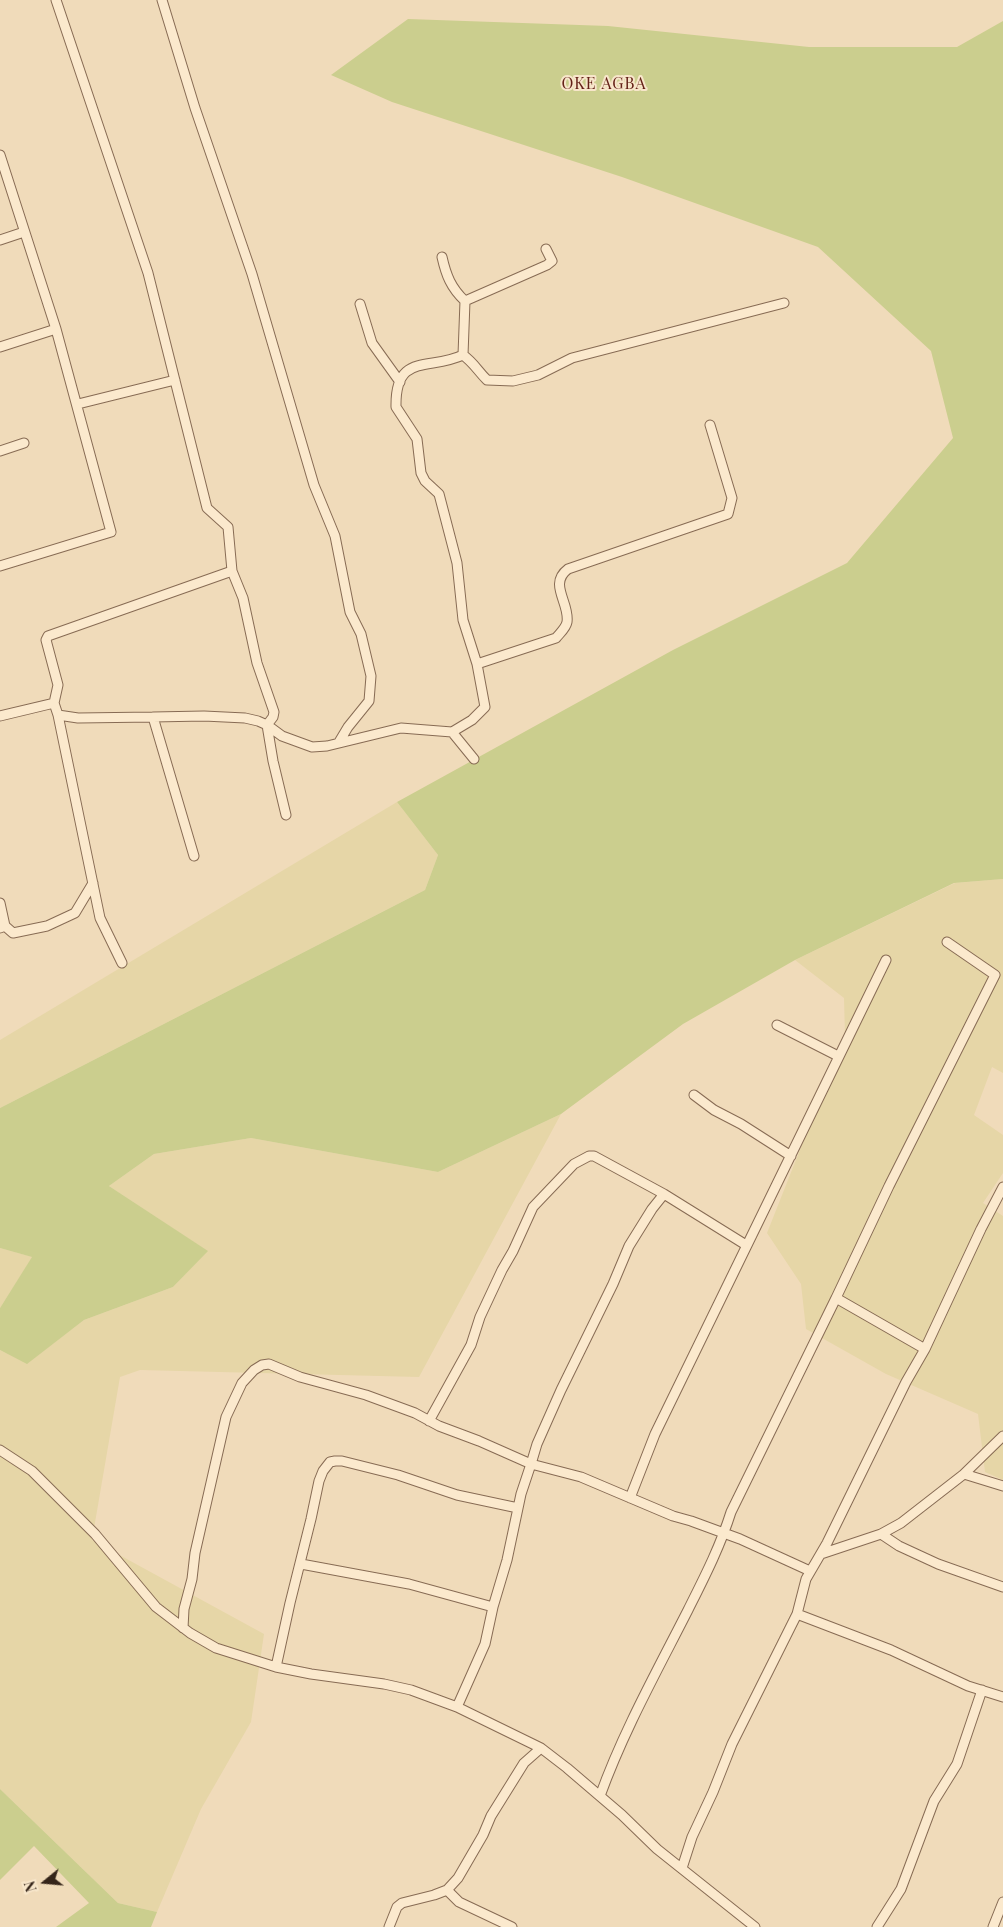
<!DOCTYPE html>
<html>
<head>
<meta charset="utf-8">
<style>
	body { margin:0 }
	#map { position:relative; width:1003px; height:1927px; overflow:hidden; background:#f0dbba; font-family:"Playfair Display",serif }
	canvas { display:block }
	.north { position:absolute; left:20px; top:1857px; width:50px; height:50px; -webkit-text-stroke:4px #f7e6ca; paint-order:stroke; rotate:253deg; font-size:14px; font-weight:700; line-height:20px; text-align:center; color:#35251a }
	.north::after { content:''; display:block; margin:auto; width:18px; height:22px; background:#35251a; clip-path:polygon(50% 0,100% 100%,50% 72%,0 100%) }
</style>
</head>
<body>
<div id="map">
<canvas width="1003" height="1927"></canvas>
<div class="north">N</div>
</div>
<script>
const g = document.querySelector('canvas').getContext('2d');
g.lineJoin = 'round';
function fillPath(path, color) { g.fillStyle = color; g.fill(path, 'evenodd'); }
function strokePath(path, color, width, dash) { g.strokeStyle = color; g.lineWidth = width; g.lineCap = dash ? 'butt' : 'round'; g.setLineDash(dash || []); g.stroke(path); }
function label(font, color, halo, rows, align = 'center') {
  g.font = font + ' "Playfair Display",serif'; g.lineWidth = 4; g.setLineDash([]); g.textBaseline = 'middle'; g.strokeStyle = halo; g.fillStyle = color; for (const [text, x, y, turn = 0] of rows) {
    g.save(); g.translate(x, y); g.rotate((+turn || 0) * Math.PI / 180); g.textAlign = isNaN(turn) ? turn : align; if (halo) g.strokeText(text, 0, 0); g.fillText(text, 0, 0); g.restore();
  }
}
fillPath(new Path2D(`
	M397,802L438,855L425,890L0,1108V1040Z
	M1003,879V1073L992,1067L974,1115L1003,1135V1173L983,1203L1003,1216V1480L985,1472L978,1414L886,1374L806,1329L801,1284L767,1233L845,1036L844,998L795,960L955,883Z
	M561,1114L419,1377L140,1370L120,1377L92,1540L264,1634L251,1722L201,1809L157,1912L118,1903L0,1789V1350L27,1363L84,1320L173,1287L207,1251L109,1186L154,1154L251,1138L438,1172Z
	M0,1248L33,1257L0,1308Z`), '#e6d6a7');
fillPath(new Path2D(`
	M408,19L608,26L809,47H957L1003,21V879L954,883L795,960L683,1024L561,1114L438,1172L251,1138L154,1154L109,1186L208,1251L173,1287L84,1320L27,1364L0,1350V1308L32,1257L0,1248V1108L425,890L438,855L397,802L673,650L847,563L953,438L931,351L818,247L622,177L392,102L331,75Z
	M0,1789L118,1903L157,1912L151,1927H56L89,1903L34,1846L0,1880Z`), '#cbce8e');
const street = new Path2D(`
	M56,0L148,273L207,508L228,527L232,571L243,598L257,663L274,712L273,717L267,725L273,761L286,815
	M162,0L195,108L252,274L314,485L335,536L350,612L361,634L371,676L369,701L348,727L339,742
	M0,155L56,329L111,532L0,566
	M0,240L24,232
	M442,257C446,275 451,288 465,301
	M360,304L372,343L400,382
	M0,347L56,329
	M463,355L465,301L547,265L552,261L546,249
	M78,404L175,380
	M0,451L24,443
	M477,664L463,620L457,563L439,494L425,481L421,473L417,439L396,407C395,352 429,371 463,355C474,363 477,370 487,380L513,381L538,375L572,358L784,303
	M58,715L100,918L122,963
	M0,716L54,703
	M153,717L204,716L245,718L258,721L267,725L282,736L312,747L327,746L401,728L452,732L474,759
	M452,732L472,720L485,707L477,664L556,638C560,633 566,628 567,622C570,603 548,584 568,569L728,514L732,498L710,425
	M194,856L153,717L78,718L58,715L54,703L58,685L46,640L48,636L232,571
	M0,903L5,926
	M0,928L5,926L13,933L47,926L75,913L93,883
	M777,1025L838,1056
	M694,1095L714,1110L741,1124L791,1156
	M836,1298L889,1186L995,975L947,942
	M429,1421L471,1345L480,1317L502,1270L513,1251L533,1207L574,1164L589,1156H594L664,1194L746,1245
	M0,1450L32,1471L95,1534L156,1607L190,1633L216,1648L276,1667L311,1674L384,1684L411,1690L457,1707L541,1748L567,1768L622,1815L657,1849L755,1927
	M964,1474L1003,1486
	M630,1498L655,1434L886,960
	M881,1534L899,1546L938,1564L1003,1587
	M821,1554L881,1534L901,1523L964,1474L1003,1436
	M301,1564L409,1584L493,1607
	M797,1614L891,1650L968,1686L1003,1697
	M183,1628L184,1609L192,1579L195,1553L226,1417L242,1383L254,1370L262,1365L269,1364L300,1377L366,1395L415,1413L439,1426L479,1441L531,1464L537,1444L561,1390L613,1284L629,1246L652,1209L664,1194
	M276,1667L290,1603L311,1519L319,1481L323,1471L330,1462L335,1461H342L398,1475L457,1495L518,1508
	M457,1707L485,1644L493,1607L507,1560L521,1494L531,1464L581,1477L673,1516L691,1521L740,1539L810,1571
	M600,1796C623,1732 657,1671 688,1610C704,1578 720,1547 731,1512L836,1298L925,1349
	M682,1868L692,1837L713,1792L732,1744L797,1614L806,1579L827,1543L906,1382L925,1349L981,1229L1003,1187
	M447,1890L459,1902L512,1927
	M389,1927L397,1907L402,1903L434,1895L447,1890L458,1878L483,1835L491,1816L524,1763L541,1748
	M877,1927L901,1889L934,1801L957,1764L982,1690
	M993,1927L1003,1902`);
strokePath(street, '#876b54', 11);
strokePath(street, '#fbe9cd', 9);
g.letterSpacing = '1px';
label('16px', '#642117', '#f7e6ca', [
	["OKE AGBA",604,84]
]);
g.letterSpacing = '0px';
</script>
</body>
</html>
